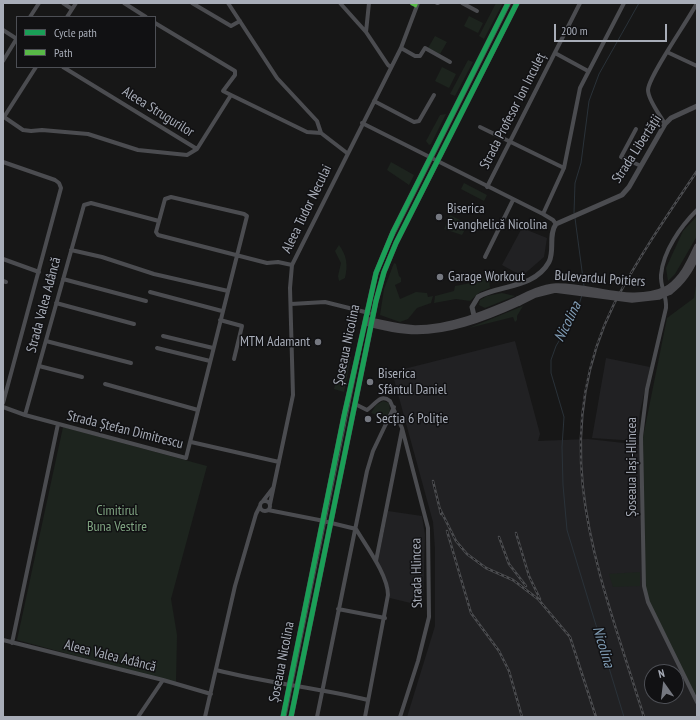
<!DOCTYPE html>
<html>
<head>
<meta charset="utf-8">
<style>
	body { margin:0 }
	#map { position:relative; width:700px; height:720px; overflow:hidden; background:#171717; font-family:"PT Sans Narrow",sans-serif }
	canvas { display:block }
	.frame { position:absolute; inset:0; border:4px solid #a8adb8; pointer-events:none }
	.legend { position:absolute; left:16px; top:16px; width:140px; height:52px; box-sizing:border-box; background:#111113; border:1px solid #4d4f55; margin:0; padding:5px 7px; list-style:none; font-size:12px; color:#a8adb8 }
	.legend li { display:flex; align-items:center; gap:8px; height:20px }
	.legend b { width:20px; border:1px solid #4d4f55 }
	.north { position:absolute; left:644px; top:664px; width:40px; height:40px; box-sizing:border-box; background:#111113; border:1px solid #4d4f55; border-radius:50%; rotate:346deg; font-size:11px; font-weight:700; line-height:16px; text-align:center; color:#a8adb8 }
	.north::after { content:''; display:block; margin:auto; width:14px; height:18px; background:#757880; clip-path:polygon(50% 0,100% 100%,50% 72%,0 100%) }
	.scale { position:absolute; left:554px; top:24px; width:113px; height:18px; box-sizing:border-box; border:2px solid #a8adb8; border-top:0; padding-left:5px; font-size:12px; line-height:14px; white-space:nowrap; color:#a8adb8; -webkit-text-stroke:3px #111113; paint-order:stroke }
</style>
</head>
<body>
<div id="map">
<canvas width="700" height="720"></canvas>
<div class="frame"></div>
<ul class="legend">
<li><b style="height:5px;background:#1a9f57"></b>Cycle path</li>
<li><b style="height:5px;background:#58b947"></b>Path</li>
</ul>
<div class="north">N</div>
<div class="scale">200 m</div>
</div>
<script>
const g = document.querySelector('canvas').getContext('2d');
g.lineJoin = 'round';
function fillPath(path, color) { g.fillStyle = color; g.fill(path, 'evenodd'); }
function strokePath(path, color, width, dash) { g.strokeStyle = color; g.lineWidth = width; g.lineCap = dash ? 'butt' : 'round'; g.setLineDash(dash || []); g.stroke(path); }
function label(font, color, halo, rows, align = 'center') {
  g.font = font + ' "PT Sans Narrow",sans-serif'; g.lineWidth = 3; g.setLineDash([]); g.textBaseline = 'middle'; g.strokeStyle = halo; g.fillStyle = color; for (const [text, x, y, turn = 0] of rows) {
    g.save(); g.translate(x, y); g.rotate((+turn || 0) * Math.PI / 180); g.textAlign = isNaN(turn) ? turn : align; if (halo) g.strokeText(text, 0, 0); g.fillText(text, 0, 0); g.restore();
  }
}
fillPath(new Path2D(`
	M522,228L547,238L544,257L522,276L502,265Z
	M515,341L540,434L538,441L588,439L642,445L697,699V717H407L435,626V549L433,522L392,372ZM652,672H676V696H652Z
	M606,358L650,367L640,412L637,441L592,438Z
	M388,511L422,516L425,535L423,606L390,598L389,588L378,561Z`), '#212123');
fillPath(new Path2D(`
	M496,3H503L484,39L479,36Z
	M469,16L483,23L478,33L464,26Z
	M435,36L447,42L440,54L428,48Z
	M468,60L473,62L455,96L450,94Z
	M442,67L456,74L449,88L435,81Z
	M446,114L431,144L429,145L426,141L440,115Z
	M391,162L414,175L409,185L387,170Z
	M464,183L487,195L484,201L461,189Z
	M450,215L468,224L462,235L444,229Z
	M697,216V236L675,274L668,281L666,268L683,231Z
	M339,245C347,256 348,265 345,278L339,281L338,276L341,263L335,251Z
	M394,263L396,264L399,276L401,278V282L395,285L400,299L416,292L427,293L428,297L433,296L431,303L417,308L408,319L400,322L380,315L384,289Z
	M489,278L490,288L480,292L470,301L456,299L434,303L435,296L454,291L455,286L471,283V280Z
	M697,279V699L645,595L643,437L667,318L694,298Z
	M502,293L515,296L485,308L479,305L480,300L487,296Z
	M523,306L517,316V320L515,322L513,317L469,328Z
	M343,356L351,357L344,392L334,389Z
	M383,401L389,403L390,410L386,418L371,413L376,405Z
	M63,427L207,466L171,599L177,635L176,683L17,640Z
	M640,572V586L613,587L609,574Z`), '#1d241e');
strokePath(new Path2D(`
	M574,213L575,183L581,163L589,101L599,74L639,3
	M575,218L584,286
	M582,295L577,311L556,346L551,360V373L564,417L562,447L563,485L567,530L624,717`), '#2a3239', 1);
strokePath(new Path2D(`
	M63,3L72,9
	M124,3L146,17
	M192,3L231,26L240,21
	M228,3L277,78L317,121L321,133
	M340,3L366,32L388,65L391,67
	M437,3H438
	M462,3L477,11
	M30,17L39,3
	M67,17L76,3
	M155,23L235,71V75L223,91L231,95
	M3,30L17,39
	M366,32L369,3
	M401,48L415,56H420L425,48L450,62
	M667,52L697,66
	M555,53L588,71
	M3,61L17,38
	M36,67L4,117L23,130L31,131L42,130L88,134L138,150L187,155L197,149
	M63,67L197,149L231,95L307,132L321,133L347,153
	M374,101L414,122L419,121L434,95
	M362,123L543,214L553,220L556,224
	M665,124C660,115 648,100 648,90C648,77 689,19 697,3
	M480,127L564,168
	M636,129L621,157L641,166
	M3,162L55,180L59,183L61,188L3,403
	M487,187L580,3
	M697,210C681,226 663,251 661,275C660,287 667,295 666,308L647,389L641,437L644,586L648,602L697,702
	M543,214L564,168L580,88L624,3
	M71,250L102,257L154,274L228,291
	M485,257L513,200
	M3,259L39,272
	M63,279L146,301
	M3,281L6,282
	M150,292L222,311
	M56,303L134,324
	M291,304L325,302L369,313
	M220,320L242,326L234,359
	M163,336L213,348
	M46,341L131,363
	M157,348L210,361
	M39,366L82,377
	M105,384L198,410
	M355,404L367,410C375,405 380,393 390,401L402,428L428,528L429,617L418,661L400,717
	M3,407L25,415L186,458L247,216L244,214L171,197L165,199L156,232L158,235L267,263L278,262L292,265
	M25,415L84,205L91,203L159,221
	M191,442L279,462
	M260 506a5 5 0 1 1 10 0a5 5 0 1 1-10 0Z
	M263,501L273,488
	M270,504L293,395L290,288L292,265L401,48L418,3
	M268,510L319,520L356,529C366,546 388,575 388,595L365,717
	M376,561L402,430
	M338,609L385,618
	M3,640L163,680L211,694
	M12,643L58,424
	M216,670C267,683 318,688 368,700
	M138,717L163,680
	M205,717L235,586L256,514L260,506
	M317,717L367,471L373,451L394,407`), '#4b4c50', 4);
strokePath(new Path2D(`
	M475,320L472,307L478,297C498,285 534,289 549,262C555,250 548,235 556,224L622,195L629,187L665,124L671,118L697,106`), '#4b4c50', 5);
strokePath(new Path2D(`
	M668,288C683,277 689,263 697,246
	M670,292C683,282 690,271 697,256
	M369,320C384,323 399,327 415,328C450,328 486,313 518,299
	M369,324C381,327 393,330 406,331C443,335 486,318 519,303
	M283,717L344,416L376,273L393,232L508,3
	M291,717L376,301L384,272L396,243L517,3`), '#4a4a4e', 5.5);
strokePath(new Path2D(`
	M286,717L371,300L379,270L391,242L511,3`), '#4b4c4f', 1);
const rail = new Path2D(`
	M433,481L441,514
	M440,509L456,541L467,554L486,568L513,580L538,599L570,637L596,717
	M447,531L471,613L499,651L509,671L522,717
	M516,533L529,576L540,599
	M499,537L509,564L526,586
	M644,717C601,577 543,448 614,304C638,258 668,214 697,171`);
strokePath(rail, '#4b4c4f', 2.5);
strokePath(rail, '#111113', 1, [3]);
strokePath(new Path2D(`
	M518,299C530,293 542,287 556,286C594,285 631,306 668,288
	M519,303L535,295L555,290L632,300L659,297L670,292`), '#4a4a4e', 5.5);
strokePath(new Path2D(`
	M411,3L417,6`), '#58b947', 4, [8, 4]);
strokePath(new Path2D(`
	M283,717L344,416L376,273L393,232L508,3
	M291,717L376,301L384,272L396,243L517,3`), '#1a9f57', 5);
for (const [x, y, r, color] of [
	[439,217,4,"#757880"],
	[440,277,4,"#757880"],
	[318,342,4,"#757880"],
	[370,382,4,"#757880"],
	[368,419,4,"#757880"]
]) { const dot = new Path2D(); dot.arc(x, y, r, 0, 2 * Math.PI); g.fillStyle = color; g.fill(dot); strokePath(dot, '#111113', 1.5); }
label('14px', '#a8adb8', '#111113', [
	["Strada Profesor Ion Inculeț",513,111,-63],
	["Aleea Strugurilor",158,112,32],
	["Strada Libertății",637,149,-57],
	["Aleea Tudor Neculai",307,209,-64],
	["Bulevardul Poitiers",600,279,4],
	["Strada Valea Adâncă",44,305,-75],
	["Șoseaua Nicolina",347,345,-78],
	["Strada Ștefan Dimitrescu",125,430,14],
	["Șoseaua Iași-Hlincea",632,467,-90],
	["Strada Hlincea",417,573,-91],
	["Aleea Valea Adâncă",110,656,14],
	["Șoseaua Nicolina",282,662,-79]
]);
label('14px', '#a8adb8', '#111113', [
	["Biserica",447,209],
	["Evanghelică Nicolina",447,225],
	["Garage Workout",448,277],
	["MTM Adamant",310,342,"right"],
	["Biserica",378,374],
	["Sfântul Daniel",378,390],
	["Secția 6 Poliție",376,419]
], 'left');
label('14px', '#7fa381', '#111113', [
	["Cimitirul",117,511],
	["Buna Vestire",117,527]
]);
label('italic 15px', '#7f9bb3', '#111113', [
	["Nicolina",568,322,-64],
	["Nicolina",603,647,73]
]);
</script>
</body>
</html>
